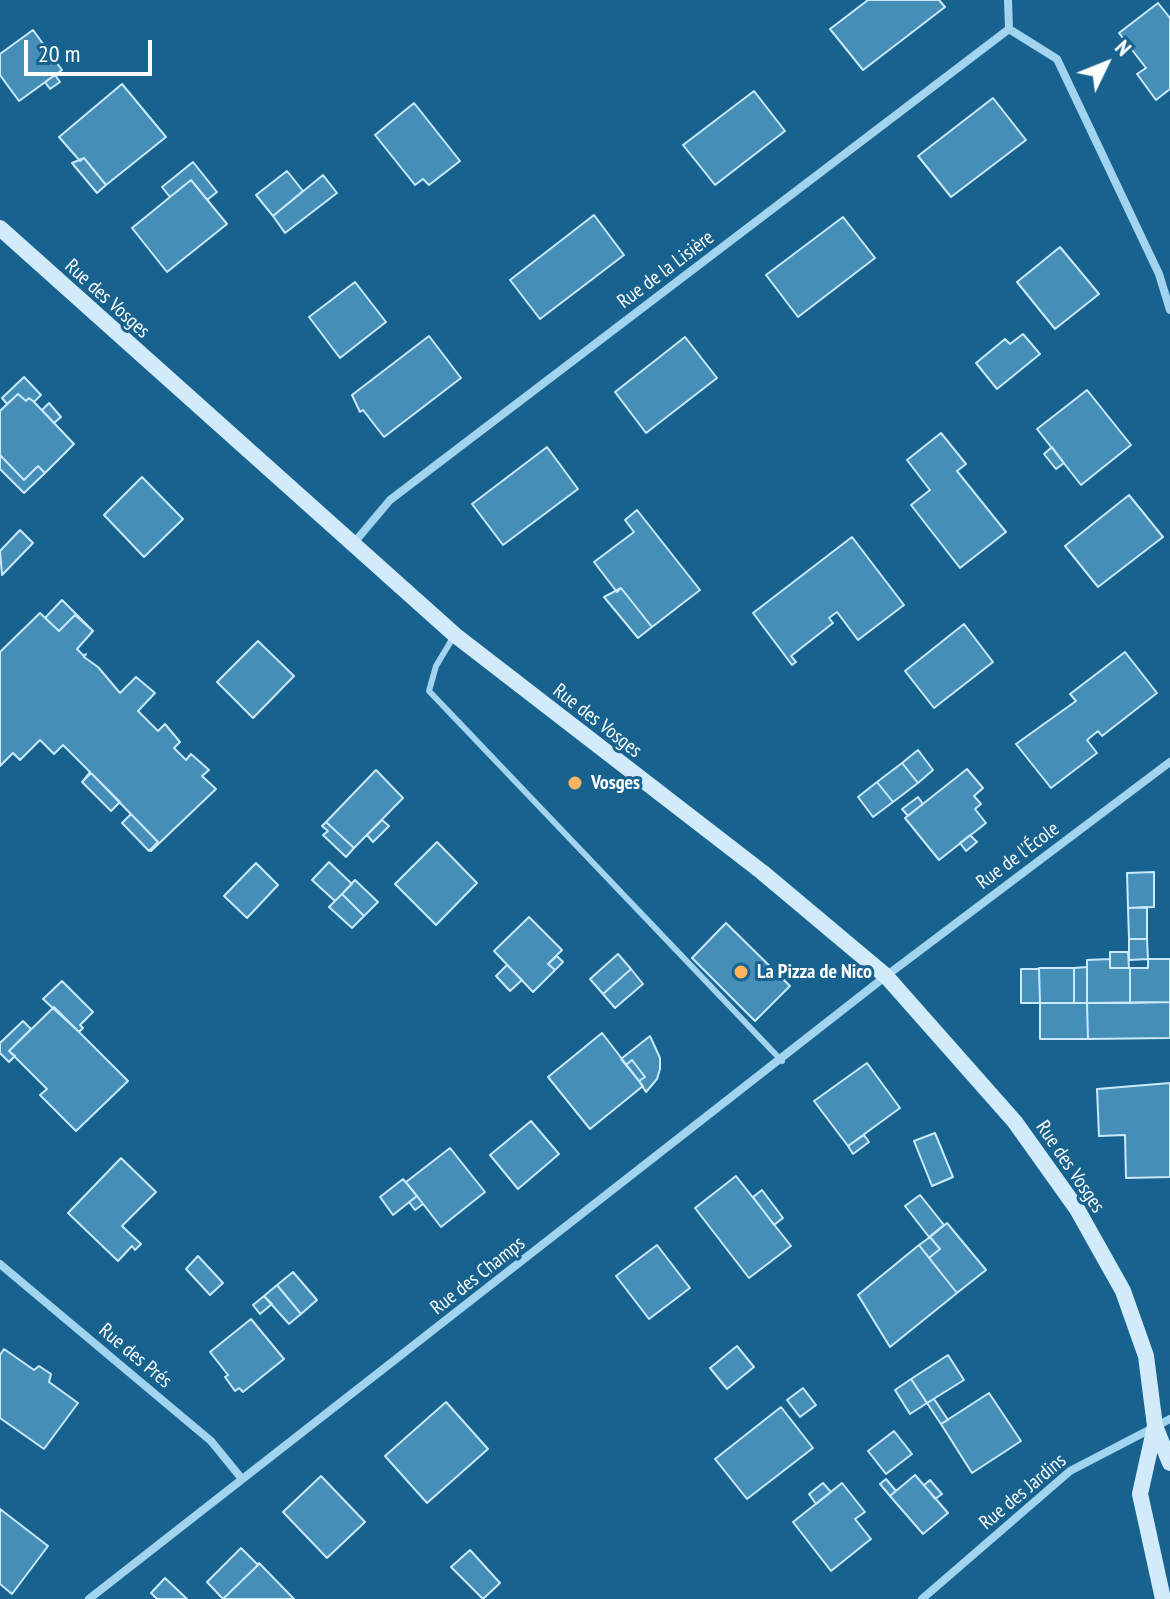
<!DOCTYPE html>
<html>
<head>
<meta charset="utf-8">
<style>
	body { margin:0 }
	#map { position:relative; width:1170px; height:1599px; overflow:hidden; background:#17628f; font-family:"PT Sans Narrow",sans-serif }
	canvas { display:block }
	.north { position:absolute; left:1066px; top:24px; width:80px; height:80px; -webkit-text-stroke:6px #17628f; paint-order:stroke; rotate:47deg; font-size:22px; font-weight:700; line-height:32px; text-align:center; color:#fff }
	.north::after { content:''; display:block; margin:auto; width:28px; height:36px; background:#fff; clip-path:polygon(50% 0,100% 100%,50% 72%,0 100%) }
	.scale { position:absolute; left:24px; top:40px; width:128px; height:36px; box-sizing:border-box; border:4px solid #fff; border-top:0; padding-left:10px; font-size:24px; line-height:28px; white-space:nowrap; color:#fff; -webkit-text-stroke:6px #17628f; paint-order:stroke }
</style>
</head>
<body>
<div id="map">
<canvas width="1170" height="1599"></canvas>
<div class="north">N</div>
<div class="scale">20 m</div>
</div>
<script>
const g = document.querySelector('canvas').getContext('2d');
g.lineJoin = 'round';
function fillPath(path, color) { g.fillStyle = color; g.fill(path, 'evenodd'); }
function strokePath(path, color, width, dash) { g.strokeStyle = color; g.lineWidth = width; g.lineCap = dash ? 'butt' : 'round'; g.setLineDash(dash || []); g.stroke(path); }
function label(font, color, halo, rows, align = 'center') {
  g.font = font + ' "PT Sans Narrow",sans-serif'; g.lineWidth = 6; g.setLineDash([]); g.textBaseline = 'middle'; g.strokeStyle = halo; g.fillStyle = color; for (const [text, x, y, turn = 0] of rows) {
    g.save(); g.translate(x, y); g.rotate((+turn || 0) * Math.PI / 180); g.textAlign = isNaN(turn) ? turn : align; if (halo) g.strokeText(text, 0, 0); g.fillText(text, 0, 0); g.restore();
  }
}
const building = new Path2D(`
	M868,0H939L945,7L863,70L830,29Z
	M1158,3L1170,18V89L1156,100L1137,74L1146,68L1119,33Z
	M33,30L62,70L19,101L0,75V54Z
	M55,75L60,82L50,89L45,82Z
	M122,84L166,137L106,185L84,158L80,161L59,137Z
	M754,91L785,131L715,185L683,145Z
	M993,98L1026,140L951,197L918,156Z
	M414,103L460,161L429,185L423,179L415,185L375,135Z
	M84,158L106,185L97,193L72,163Z
	M193,162L217,192L207,200L191,180L170,197L162,187Z
	M287,171L303,191L273,216L256,195Z
	M323,175L337,193L285,233L273,216Z
	M191,180L227,224L167,272L132,228Z
	M594,215L624,255L540,319L510,280Z
	M843,217L875,258L798,317L766,275Z
	M1060,247L1099,294L1055,329L1017,282Z
	M355,282L386,322L340,358L309,317Z
	M1023,334L1040,354L997,389L976,363L1005,339L1010,344Z
	M429,336L461,378L384,437L363,410L360,412L352,395Z
	M685,337L717,378L646,433L615,392Z
	M24,377L41,395L34,402L29,398L26,401L18,394L7,404L2,398Z
	M1087,390L1131,445L1081,485L1037,429Z
	M18,394L26,401L29,398L34,402L74,444L45,473L38,466L24,480L0,455V411Z
	M49,403L61,417L54,423L42,410Z
	M941,433L966,464L957,471L1006,532L960,568L911,505L930,490L907,460Z
	M547,447L578,489L503,545L472,504Z
	M1052,447L1064,463L1056,469L1044,454Z
	M0,455L24,480L38,466L45,473L24,493L0,469Z
	M142,477L183,519L144,557L104,515Z
	M1129,495L1163,537L1098,587L1065,546Z
	M637,510L700,590L652,627L621,588L617,592L594,562L634,532L625,520Z
	M20,530L33,543L2,575L0,551Z
	M852,537L904,605L858,640L837,612L829,618L833,623L791,656L796,662L792,665L753,613Z
	M621,588L652,627L638,638L604,597Z
	M62,600L93,631L75,615L59,631L45,618Z
	M40,613L59,631L75,615L93,631L77,649L84,656L86,654L84,657L98,667L120,693L136,677L155,693L138,711L158,731L165,724L180,742L174,748L186,760L191,754L209,770L202,776L216,789L151,851L158,842L91,773L82,782L90,772L63,745L54,754L40,740L20,760L13,753L0,766V652Z
	M964,624L993,662L934,708L905,671Z
	M258,641L294,676L253,718L217,682Z
	M1125,652L1157,693L1102,736L1098,731L1087,740L1097,753L1051,788L1016,744L1076,701L1070,694Z
	M918,750L933,770L918,783L902,763Z
	M902,763L918,783L893,802L877,782Z
	M967,769L983,788L974,796L981,804L975,809L986,823L939,860L905,818Z
	M376,770L403,798L354,848L326,822Z
	M91,773L120,802L111,811L82,782Z
	M877,782L893,802L873,817L858,797Z
	M918,797L923,804L908,816L902,809Z
	M131,814L158,842L149,851L122,823Z
	M382,820L389,826L373,842L367,835Z
	M326,822L354,848L346,857L323,835L328,831L322,826Z
	M970,835L977,842L966,851L960,843Z
	M437,842L477,883L436,925L395,884Z
	M329,862L352,884L335,901L312,880Z
	M256,863L278,885L247,918L224,896Z
	M1154,872V907L1128,908L1127,873Z
	M355,880L378,902L364,916L342,894Z
	M342,894L364,916L352,928L329,907Z
	M1147,907V939H1129L1128,908Z
	M529,917L562,950L548,964L555,970L533,992L494,951Z
	M726,923L790,986L755,1021L692,958Z
	M1129,939H1147L1148,959L1129,960Z
	M1110,952H1128L1129,968H1110Z
	M618,954L631,969L603,994L590,979Z
	M557,956L563,962L555,970L548,964Z
	M1110,959V968H1130V1003H1087V960Z
	M1148,959H1170V1002L1130,1003V968H1148Z
	M507,965L522,980L510,991L496,976Z
	M1087,967V1003H1074V968Z
	M1039,968H1074V1003H1040Z
	M631,969L643,984L615,1008L603,994Z
	M1021,969H1039L1040,1003H1021Z
	M62,981L93,1012L80,1025L83,1028L79,1032L43,999Z
	M1170,1002V1038L1088,1039L1087,1003Z
	M1040,1003H1087L1088,1039H1040Z
	M54,1007L128,1081L76,1131L40,1095L47,1089L9,1051Z
	M23,1021L31,1029L9,1051L15,1056L9,1062L0,1053V1043Z
	M602,1033L643,1086L590,1129L548,1077Z
	M650,1036L660,1058V1069L657,1079L646,1092L639,1081L645,1077L632,1060L626,1065L621,1059Z
	M632,1060L645,1077L639,1081L626,1065Z
	M867,1063L900,1108L848,1146L814,1101Z
	M1170,1083V1177L1126,1178L1125,1135L1099,1136L1097,1089Z
	M531,1121L559,1154L518,1189L490,1155Z
	M935,1133L953,1177L932,1186L914,1141Z
	M864,1135L869,1142L853,1154L848,1146Z
	M450,1148L485,1192L441,1227L406,1182Z
	M121,1158L156,1192L122,1226L141,1244L135,1250L132,1246L118,1261L68,1213Z
	M736,1176L791,1246L749,1278L695,1208Z
	M403,1179L417,1196L393,1215L380,1197Z
	M762,1190L783,1218L774,1225L753,1197Z
	M920,1195L944,1225L929,1237L905,1206Z
	M417,1196L423,1204L415,1210L409,1202Z
	M947,1223L986,1270L957,1293L929,1258L940,1249L930,1237Z
	M930,1237L940,1249L929,1258L919,1245Z
	M657,1245L690,1288L649,1319L616,1276Z
	M919,1245L957,1293L890,1347L858,1295Z
	M198,1256L223,1283L210,1295L186,1269Z
	M293,1272L317,1300L301,1314L277,1285Z
	M277,1285L301,1314L289,1324L264,1296Z
	M264,1296L272,1304L260,1314L253,1305Z
	M251,1319L284,1359L243,1392L239,1388L235,1391L225,1377L228,1375L210,1352Z
	M737,1346L754,1367L727,1389L710,1368Z
	M4,1349L34,1370L39,1366L51,1374L49,1382L78,1403L44,1449L0,1418V1355Z
	M948,1355L964,1380L927,1403L911,1379Z
	M911,1379L927,1403L910,1414L895,1390Z
	M803,1388L816,1405L800,1417L787,1400Z
	M989,1393L1021,1441L972,1473L941,1424Z
	M934,1399L948,1420L941,1424L927,1403Z
	M446,1402L488,1449L427,1503L385,1456Z
	M781,1407L813,1448L747,1499L715,1459Z
	M894,1431L912,1454L886,1474L868,1451Z
	M915,1475L948,1513L923,1534L890,1496Z
	M321,1476L365,1522L327,1558L283,1512Z
	M886,1479L896,1491L890,1496L880,1484Z
	M930,1480L942,1494L935,1499L924,1485Z
	M823,1483L831,1492L816,1504L809,1494Z
	M842,1483L865,1512L855,1519L871,1539L831,1571L793,1522Z
	M0,1509L48,1546L12,1594L0,1584Z
	M241,1548L258,1565L223,1599L207,1582Z
	M470,1550L500,1583L483,1599L451,1567Z
	M259,1563L294,1599H223L258,1565Z
	M165,1578L187,1599H157L151,1593Z`);
fillPath(building, '#448eb8');
strokePath(building, '#cae9fb', 2);
strokePath(new Path2D(`
	M454,636L436,666L429,691L782,1061`), '#a3d4ef', 6);
strokePath(new Path2D(`
	M1008,0L1009,29
	M1009,29L1057,59L1159,274L1170,310
	M353,544L390,500L1009,29
	M0,1264L211,1441L242,1479
	M89,1599L886,976L1170,762
	M922,1599L1070,1471L1170,1419`), '#a3d4ef', 8);
strokePath(new Path2D(`
	M0,228L455,635L762,872L886,976L1015,1122L1077,1209L1123,1291L1146,1356L1155,1426L1170,1463
	M1155,1426L1140,1494L1163,1599`), '#d1ebfb', 16);
for (const [x, y, r, color] of [
	[575,783,8,"#ffb462"],
	[741,972,8,"#ffb462"]
]) { const dot = new Path2D(); dot.arc(x, y, r, 0, 2 * Math.PI); g.fillStyle = color; g.fill(dot); strokePath(dot, '#17628f', 3); }
label('20px', '#fff', '#17628f', [
	["Rue de la Lisière",666,270,-37],
	["Rue des Vosges",107,299,42],
	["Rue des Vosges",597,721,38],
	["Rue de l'École",1018,856,-37],
	["Rue des Vosges",1070,1167,56],
	["Rue des Champs",478,1276,-38],
	["Rue des Prés",135,1356,40],
	["Rue des Jardins",1023,1492,-40]
]);
label('bold 20px', '#fff', '#17628f', [
	["Vosges",591,783],
	["La Pizza de Nico",757,972]
], 'left');
</script>
</body>
</html>
